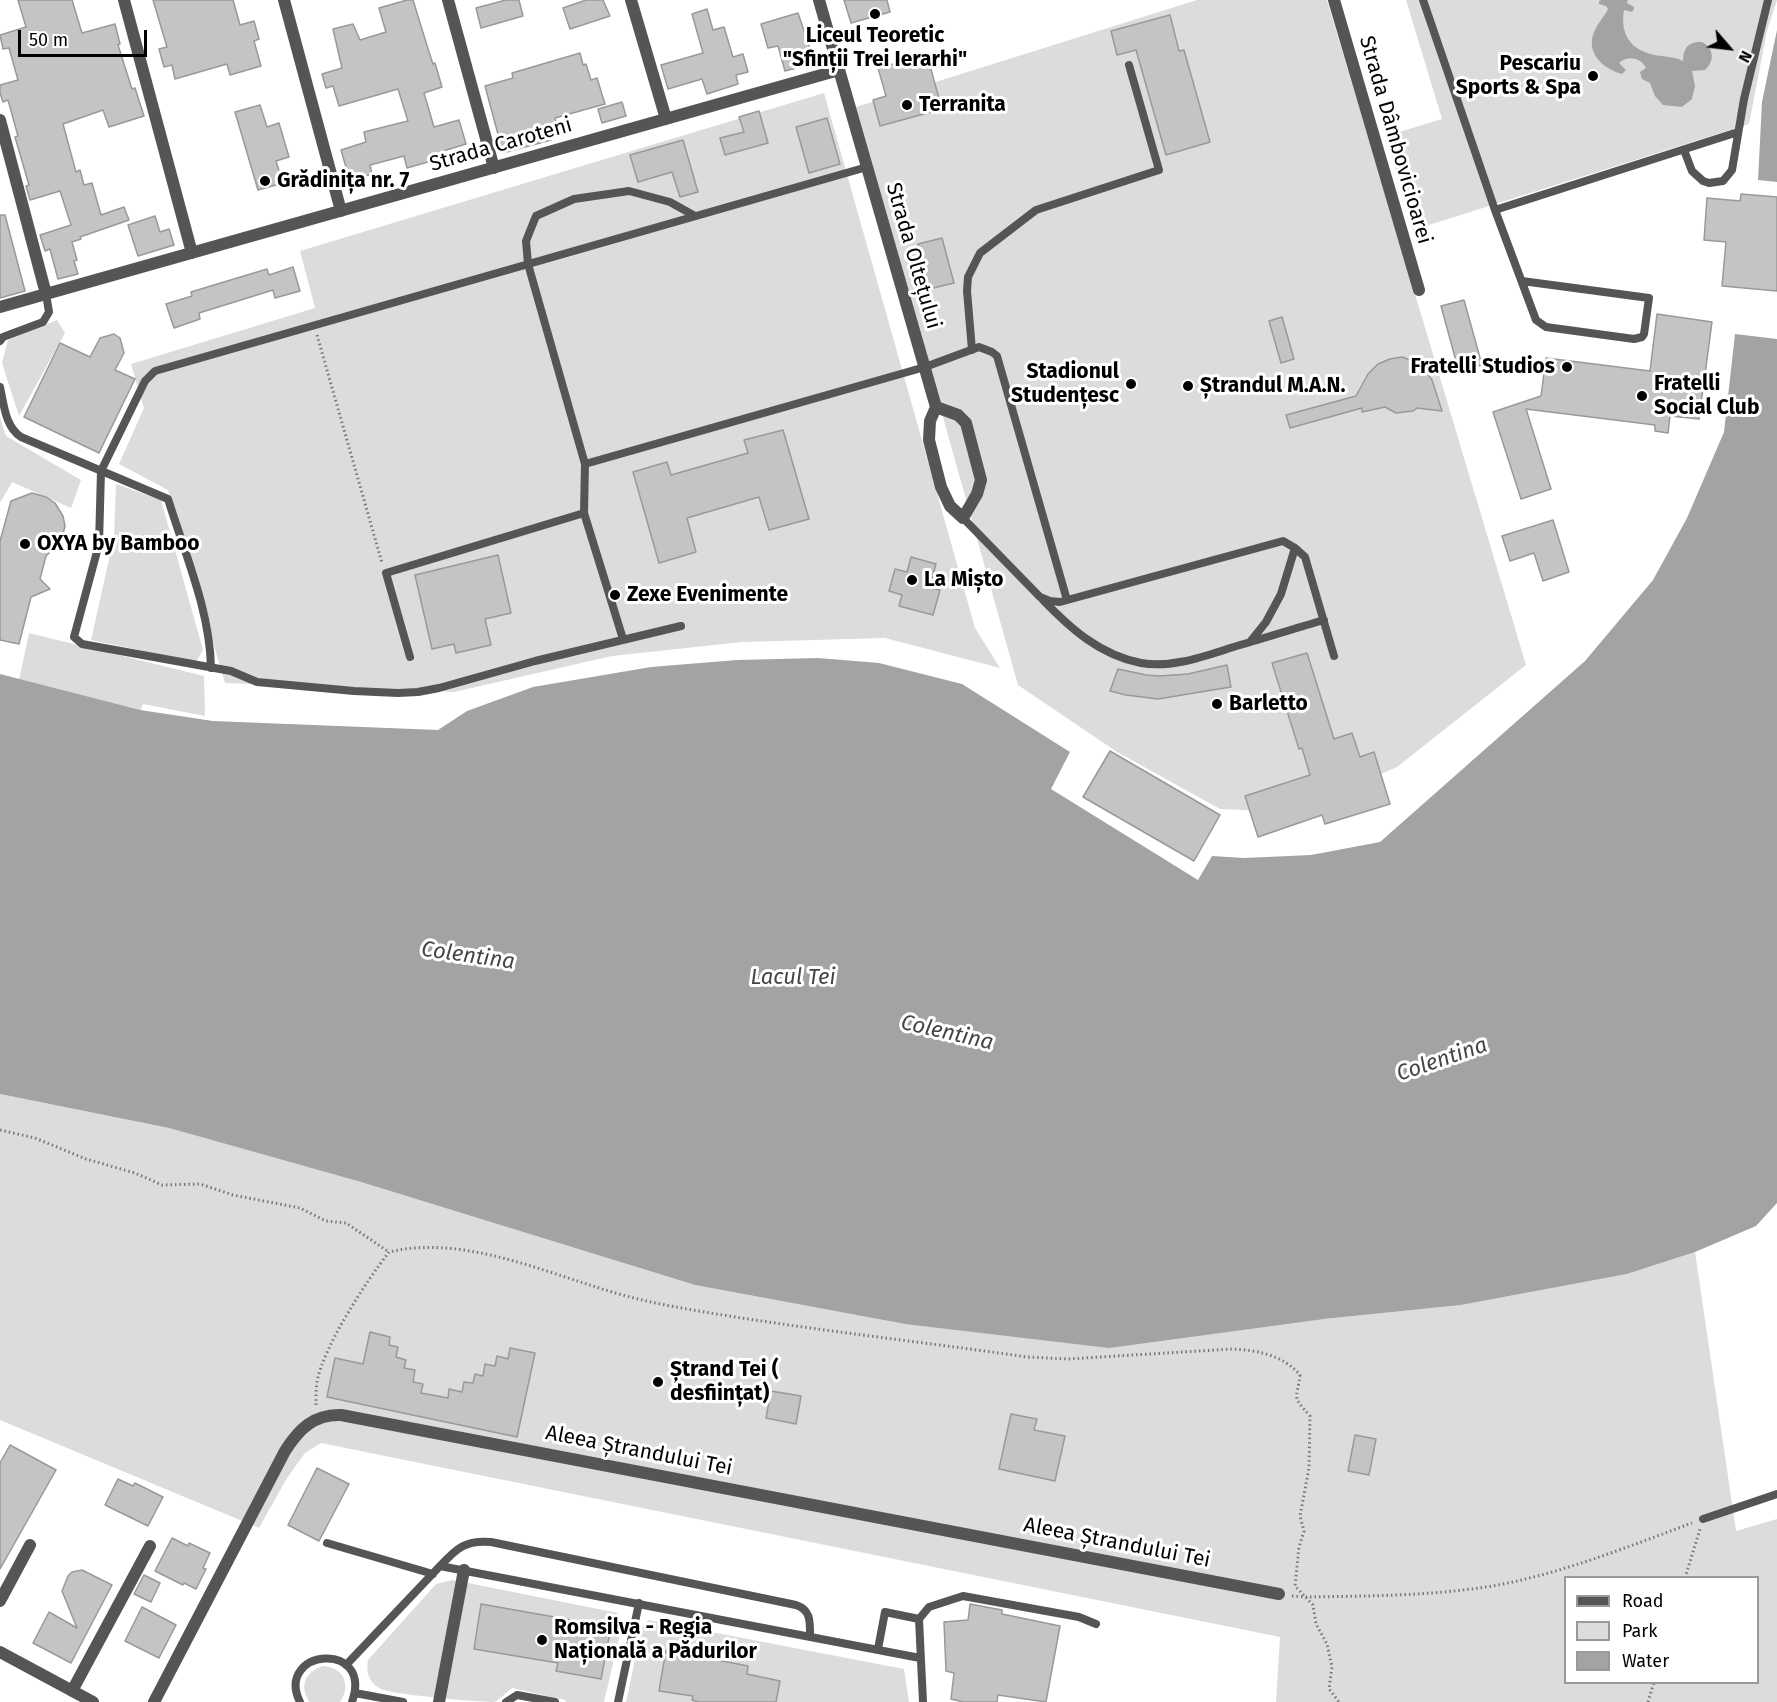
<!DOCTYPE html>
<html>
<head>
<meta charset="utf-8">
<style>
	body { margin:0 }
	#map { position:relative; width:1777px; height:1702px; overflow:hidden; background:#fff; font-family:"Fira Sans",sans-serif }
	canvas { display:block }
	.legend { position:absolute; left:1564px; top:1576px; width:195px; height:108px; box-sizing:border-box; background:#fff; border:2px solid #999; margin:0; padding:8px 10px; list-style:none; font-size:18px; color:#000 }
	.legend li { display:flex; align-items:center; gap:12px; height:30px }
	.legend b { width:30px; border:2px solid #999 }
	.north { position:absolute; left:1699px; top:18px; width:60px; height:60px; -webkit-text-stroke:4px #fff; paint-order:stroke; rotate:118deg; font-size:16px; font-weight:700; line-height:24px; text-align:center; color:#000 }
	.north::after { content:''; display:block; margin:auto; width:21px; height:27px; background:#000; clip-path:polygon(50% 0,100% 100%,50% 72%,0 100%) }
	.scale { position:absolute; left:18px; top:30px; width:129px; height:27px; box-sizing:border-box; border:3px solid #000; border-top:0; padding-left:8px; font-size:18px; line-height:21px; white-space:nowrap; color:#000; -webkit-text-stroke:4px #fff; paint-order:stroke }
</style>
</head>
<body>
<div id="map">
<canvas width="1777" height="1702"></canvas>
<ul class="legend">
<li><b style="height:8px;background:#555"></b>Road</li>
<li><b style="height:16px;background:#dcdcdc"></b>Park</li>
<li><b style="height:16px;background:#a3a3a3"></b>Water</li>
</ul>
<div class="north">N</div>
<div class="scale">50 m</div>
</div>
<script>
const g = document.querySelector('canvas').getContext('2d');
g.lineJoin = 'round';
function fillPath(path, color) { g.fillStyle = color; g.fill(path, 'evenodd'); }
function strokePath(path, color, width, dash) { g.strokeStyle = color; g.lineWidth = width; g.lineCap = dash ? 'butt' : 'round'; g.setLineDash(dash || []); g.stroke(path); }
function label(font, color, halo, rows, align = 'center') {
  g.font = font + ' "Fira Sans",sans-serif'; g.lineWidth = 6; g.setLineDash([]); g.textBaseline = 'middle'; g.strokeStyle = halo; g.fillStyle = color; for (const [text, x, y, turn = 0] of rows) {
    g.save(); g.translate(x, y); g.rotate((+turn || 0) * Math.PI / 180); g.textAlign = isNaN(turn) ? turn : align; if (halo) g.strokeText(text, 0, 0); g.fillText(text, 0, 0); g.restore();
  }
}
fillPath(new Path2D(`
	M1197,0H1327L1526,665L1397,767L1353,786L1266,811L1220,809L1117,752L1018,685L856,107Z
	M1406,0H1777L1767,31L1749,124L1413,230L1386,136L1442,119Z
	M824,93L975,628L1000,668L885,638L742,642L612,656L454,692L225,683L168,490L119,464L144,408L131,364L315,308L300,251Z
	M57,320L65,333L19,416L2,363L8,340Z
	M0,417L6,436L81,480L71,508L12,482L0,503Z
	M116,484L161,500L203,650L196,662L91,640L114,537Z
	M29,633L204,676L205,716L143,704L139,714L19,680Z
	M0,1094L169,1128L361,1182L695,1285L905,1324L1324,1319L1461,1305L1627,1274L1695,1252L1736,1531L1777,1519V1702H1276L1280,1637L321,1443L305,1453L287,1478L259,1528L0,1420ZM1566,1578H1758V1682H1566Z
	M453,1580L618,1613L622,1626L604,1702H566L565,1700L512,1688C507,1692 499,1700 494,1702C482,1702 389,1695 379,1688C368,1681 366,1671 368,1660L436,1584Z
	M649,1620L904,1669L909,1702H626L642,1626Z
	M323,1666C343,1667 352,1685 340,1702H310C298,1687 306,1671 323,1666Z`), '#dcdcdc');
fillPath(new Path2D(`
	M1602,0H1628L1627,3L1634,7V9L1632,12L1624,10C1620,34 1630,50 1655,55C1665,57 1673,56 1683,61C1683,49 1688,41 1702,42C1714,48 1715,61 1705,70L1692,71L1695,86L1692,99L1682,107L1663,105L1655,96L1650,83L1642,79L1640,72L1646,68C1641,57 1627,55 1619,63L1626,70L1622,74C1603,69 1584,52 1595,30C1598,23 1604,17 1608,9L1606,6L1599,4V1Z
	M1777,30V182L1758,180L1762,102Z
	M1735,334L1777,339V1203L1756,1226L1695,1252L1627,1274L1461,1305L1324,1319L1109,1348L905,1324L695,1285L361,1182L169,1128L0,1094V674L140,710L213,721L438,730L467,711L533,687L651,667L737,660L818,658L879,663L962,684L1070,752L1051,789L1198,880L1212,856L1244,858L1311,855L1380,842L1585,661L1653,580L1687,518L1724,432Z`), '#a3a3a3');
const building = new Path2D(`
	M18,0H72L82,33L115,24L120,44L118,45L132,89L135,88L144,116L109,127L103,110L63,124L76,172L80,170L84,185L92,183L101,215L124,207L129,220L80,237L81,239L72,242L77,260L74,261L78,274L58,279L50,249L45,251L40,235L71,225L60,191L30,200L26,186L29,185L15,137L18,136L8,100L3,102L0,93V85L18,80L9,48L3,49L0,35L26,27Z
	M153,0H233L240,25L254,21L259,39L254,41L261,66L230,75L227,64L175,79L172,65L164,67L159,49L167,47Z
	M407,0H413L429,52L433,64L435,63L442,87L424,93L434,127L459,120L466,144L440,152L442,158L407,168L404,156L370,165L372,174L350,181L341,150L366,142L364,132L408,121L398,89L339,106L333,86L326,88L322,74L342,68L333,29L353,24L360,40L386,32L379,8Z
	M506,0H519L523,16L481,28L476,8Z
	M586,0H603L610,16L570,29L563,8Z
	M844,0H887L890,12L851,23Z
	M707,9L713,30L724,27L733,57L743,54L748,72L736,75L738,84L707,94L702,79L668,89L661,65L703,53L692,14Z
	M798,13L815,63L785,71L778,46L768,48L761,24Z
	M1170,15L1179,51L1184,50L1210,142L1166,155L1136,50L1117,55L1111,31Z
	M580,53L583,65L586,64L591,80L597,78L605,104L555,118L558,129L549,132L551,140L503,153L485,86L513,78L512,73Z
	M927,55L942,109L880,126L873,100L886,96L878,68Z
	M622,102L626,116L602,123L598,109Z
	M260,105L267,127L279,123L289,157L276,161L283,183L258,190L235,112Z
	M759,111L768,143L725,155L720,138L744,132L739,117Z
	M827,118L840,164L809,173L796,127Z
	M683,140L698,192L680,197L672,172L638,182L630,155Z
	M1741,194L1777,197V291L1722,286L1726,242L1704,240L1707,198L1740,201Z
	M0,215H5L25,291L0,298Z
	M155,216L160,232L169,229L174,245L138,256L128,225Z
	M942,238L954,283L929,289L918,244Z
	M293,267L300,291L275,298L273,290L199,313L200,319L174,328L166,304L192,296L191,292L267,269L269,275Z
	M1464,300L1482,365L1459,372L1441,306Z
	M1657,314L1712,322L1699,419L1670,416L1668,433L1655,431V425L1526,409L1551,489L1521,499L1493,412L1541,396L1546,358L1650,371Z
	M1282,317L1294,359L1281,363L1269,321Z
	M114,334L120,338L124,353L115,370L135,379L99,453L24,417L60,343L90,357L100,338Z
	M1402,357L1413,361L1424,369L1432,380L1442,411L1417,408L1413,411L1396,413L1385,407L1362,412V408L1290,428L1286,415L1356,396L1368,374L1378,364L1390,359Z
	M783,430L809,519L769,530L759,497L687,518L696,552L659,563L633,472L667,462L671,475L748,453L744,440Z
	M32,493L46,497L55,503L63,516L65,526L61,542L46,556L40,579L50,589L31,597L19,644L0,640V541L11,501Z
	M1553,520L1569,572L1543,581L1534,553L1510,561L1502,536Z
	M498,555L511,613L485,619L491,645L456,653L454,644L432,649L415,575Z
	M911,557L936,564L929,588L940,590L933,615L899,606L902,595L889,591L895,569L907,572Z
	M1307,653L1334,739L1352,733L1360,757L1374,752L1390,804L1325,824L1322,815L1258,837L1245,796L1310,775L1302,748L1299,749L1272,663Z
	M1227,665L1231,687L1158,699L1126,695L1110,691L1118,669L1146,675L1159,676L1188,674Z
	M1110,751L1220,815L1194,861L1083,797Z
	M370,1332L390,1337L389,1345L398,1347L396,1357L406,1360L404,1368L415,1370L413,1382L423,1384L421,1393L448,1398L449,1389L462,1392L464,1382L473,1383L475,1374L483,1376L485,1364L495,1366L497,1356L508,1359L510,1348L535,1353L517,1437L327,1397L335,1358L363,1364Z
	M771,1391L801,1396L796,1424L766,1418Z
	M1011,1414L1037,1419L1034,1430L1065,1436L1055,1481L999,1469Z
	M1355,1435L1376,1439L1369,1475L1348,1471Z
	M10,1445L56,1470L0,1569V1463Z
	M317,1468L349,1484L319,1541L288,1525Z
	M118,1479L133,1486L135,1483L163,1497L148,1526L105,1505Z
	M172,1538L188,1546L189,1543L210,1553L203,1568L206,1569L196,1589L184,1583L183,1585L155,1571Z
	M82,1570L112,1585L71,1663L33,1643L49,1612L77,1628L62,1591L68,1576L72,1572Z
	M144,1575L160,1583L151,1602L134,1594Z
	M481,1604L611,1627L601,1679L556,1671L558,1663L474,1649Z
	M970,1604L1002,1610V1614L1060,1626L1046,1702L998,1695L997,1702H963L951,1699L954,1673L946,1671L944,1622L968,1620Z
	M142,1607L176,1625L159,1658L125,1641Z
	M666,1650L748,1666L747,1674L780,1681L776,1702H699L692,1700L693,1696L659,1691Z`);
fillPath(building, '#c4c4c4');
strokePath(building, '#999', 1.5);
strokePath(new Path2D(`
	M317,335L382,563
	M0,1130L35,1138L86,1159L135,1173L162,1185L200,1184L233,1195L300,1208L326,1221L346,1223L389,1252
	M316,1405C316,1398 316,1390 317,1382C324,1345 366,1282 389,1252C457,1236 529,1266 593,1286C620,1295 648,1302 676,1307C792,1328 910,1340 1027,1357L1068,1359L1232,1349C1257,1350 1283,1355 1300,1375C1297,1400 1291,1395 1310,1416L1309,1468L1300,1516L1304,1531L1299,1547L1295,1586L1313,1605L1316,1624L1327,1644L1332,1667L1329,1689L1339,1702
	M1685,1578L1700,1529
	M1292,1596L1306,1597C1368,1596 1431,1596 1492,1586C1561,1574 1627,1547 1692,1523
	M1648,1702L1654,1682`), '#777', 3, [1.5, 3]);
strokePath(new Path2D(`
	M1423,0L1495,210L1536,320L1546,327L1634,339L1642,337L1644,334L1649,298L1522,281
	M1684,150L1692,171L1703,181L1709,183L1723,181L1732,170L1744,99L1768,0
	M1495,210L1738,132
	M0,341L3,337L43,322L49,312L46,294
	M972,350L967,291L968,277L980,253L1036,210L1159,170L1129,65
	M0,387C4,405 5,426 21,437L168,499C185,554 210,611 211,668
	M585,464L925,367L979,347L992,352L997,356L1067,600
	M963,518L1040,597L1050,601L1060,602L1283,541L1295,548L1305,557L1334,656
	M1043,600C1071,629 1100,655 1141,663C1174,669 1210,654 1240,645C1268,637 1296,628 1324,620
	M681,626L535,661L439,688L418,692L398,693L354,691L257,682L231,671L82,644L74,637L99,544L101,471L145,381L155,371L867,167
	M623,639L584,513L585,464L528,264L526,241L536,216L574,199L629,191L670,202L695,216
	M1250,642L1266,622L1281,594L1295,548
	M410,657L386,573L584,513
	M1703,1519L1777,1494
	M327,1543L433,1574
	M440,1566C457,1548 465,1540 491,1542L796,1605C811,1610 810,1622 810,1636
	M878,1649L885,1612L919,1619
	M346,1665L440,1566L920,1658
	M355,1693L403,1702
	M300,1702C274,1649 374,1639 352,1702
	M506,1702L517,1695L555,1702
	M618,1702L639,1603
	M923,1702L919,1619L929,1607L963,1596L1079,1617L1096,1624`), '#555', 8);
strokePath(new Path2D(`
	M439,1702L464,1570`), '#555', 12);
strokePath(new Path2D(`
	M124,0L192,253
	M284,0L341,211
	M448,0L494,168
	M631,0L666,119
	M819,0L936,407L930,421L929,440L941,487L950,506L963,518L977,494L981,480L966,423L958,415L936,407
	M1334,0L1419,290
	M0,120L46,294
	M0,307L839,70
	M0,1601L30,1545
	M0,1652L93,1702
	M72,1691L150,1546
	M154,1702L285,1451C299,1429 314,1414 341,1415L1279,1594`), '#555', 12);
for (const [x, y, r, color] of [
	[875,14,6,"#000"],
	[1593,76,6,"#000"],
	[907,105,6,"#000"],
	[265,181,6,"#000"],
	[1567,367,6,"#000"],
	[1131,384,6,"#000"],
	[1188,386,6,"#000"],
	[1642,396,6,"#000"],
	[25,544,6,"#000"],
	[912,580,6,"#000"],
	[615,595,6,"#000"],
	[1217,704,6,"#000"],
	[658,1382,6,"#000"],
	[542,1640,6,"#000"]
]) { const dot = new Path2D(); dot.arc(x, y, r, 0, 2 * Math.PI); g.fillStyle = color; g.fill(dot); strokePath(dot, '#fff', 2); }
label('bold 21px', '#000', '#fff', [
	["Liceul Teoretic",875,36,"center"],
	["\"Sfinții Trei Ierarhi\"",875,60,"center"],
	["Pescariu",1581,64,"right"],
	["Sports & Spa",1581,88,"right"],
	["Terranita",919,105],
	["Grădinița nr. 7",277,181],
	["Fratelli Studios",1555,367,"right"],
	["Stadionul",1119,372,"right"],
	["Studențesc",1119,396,"right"],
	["Fratelli",1654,384],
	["Social Club",1654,408],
	["Ștrandul M.A.N.",1200,386],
	["OXYA by Bamboo",37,544],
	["La Mișto",924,580],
	["Zexe Evenimente",627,595],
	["Barletto",1229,704],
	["Ștrand Tei (",670,1370],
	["desființat)",670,1394],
	["Romsilva - Regia",554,1628],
	["Națională a Pădurilor",554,1652]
], 'left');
label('21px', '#000', '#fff', [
	["Strada Dâmbovicioarei",1395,140,74],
	["Strada Caroteni",501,145,-16],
	["Strada Oltețului",913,256,74],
	["Aleea Ștrandului Tei",639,1451,11],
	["Aleea Ștrandului Tei",1117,1543,11]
]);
label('italic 22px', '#444', '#fff', [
	["Colentina",468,956,8],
	["Lacul Tei",793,978],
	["Colentina",947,1033,13],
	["Colentina",1442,1060,-19]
]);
</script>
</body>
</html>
